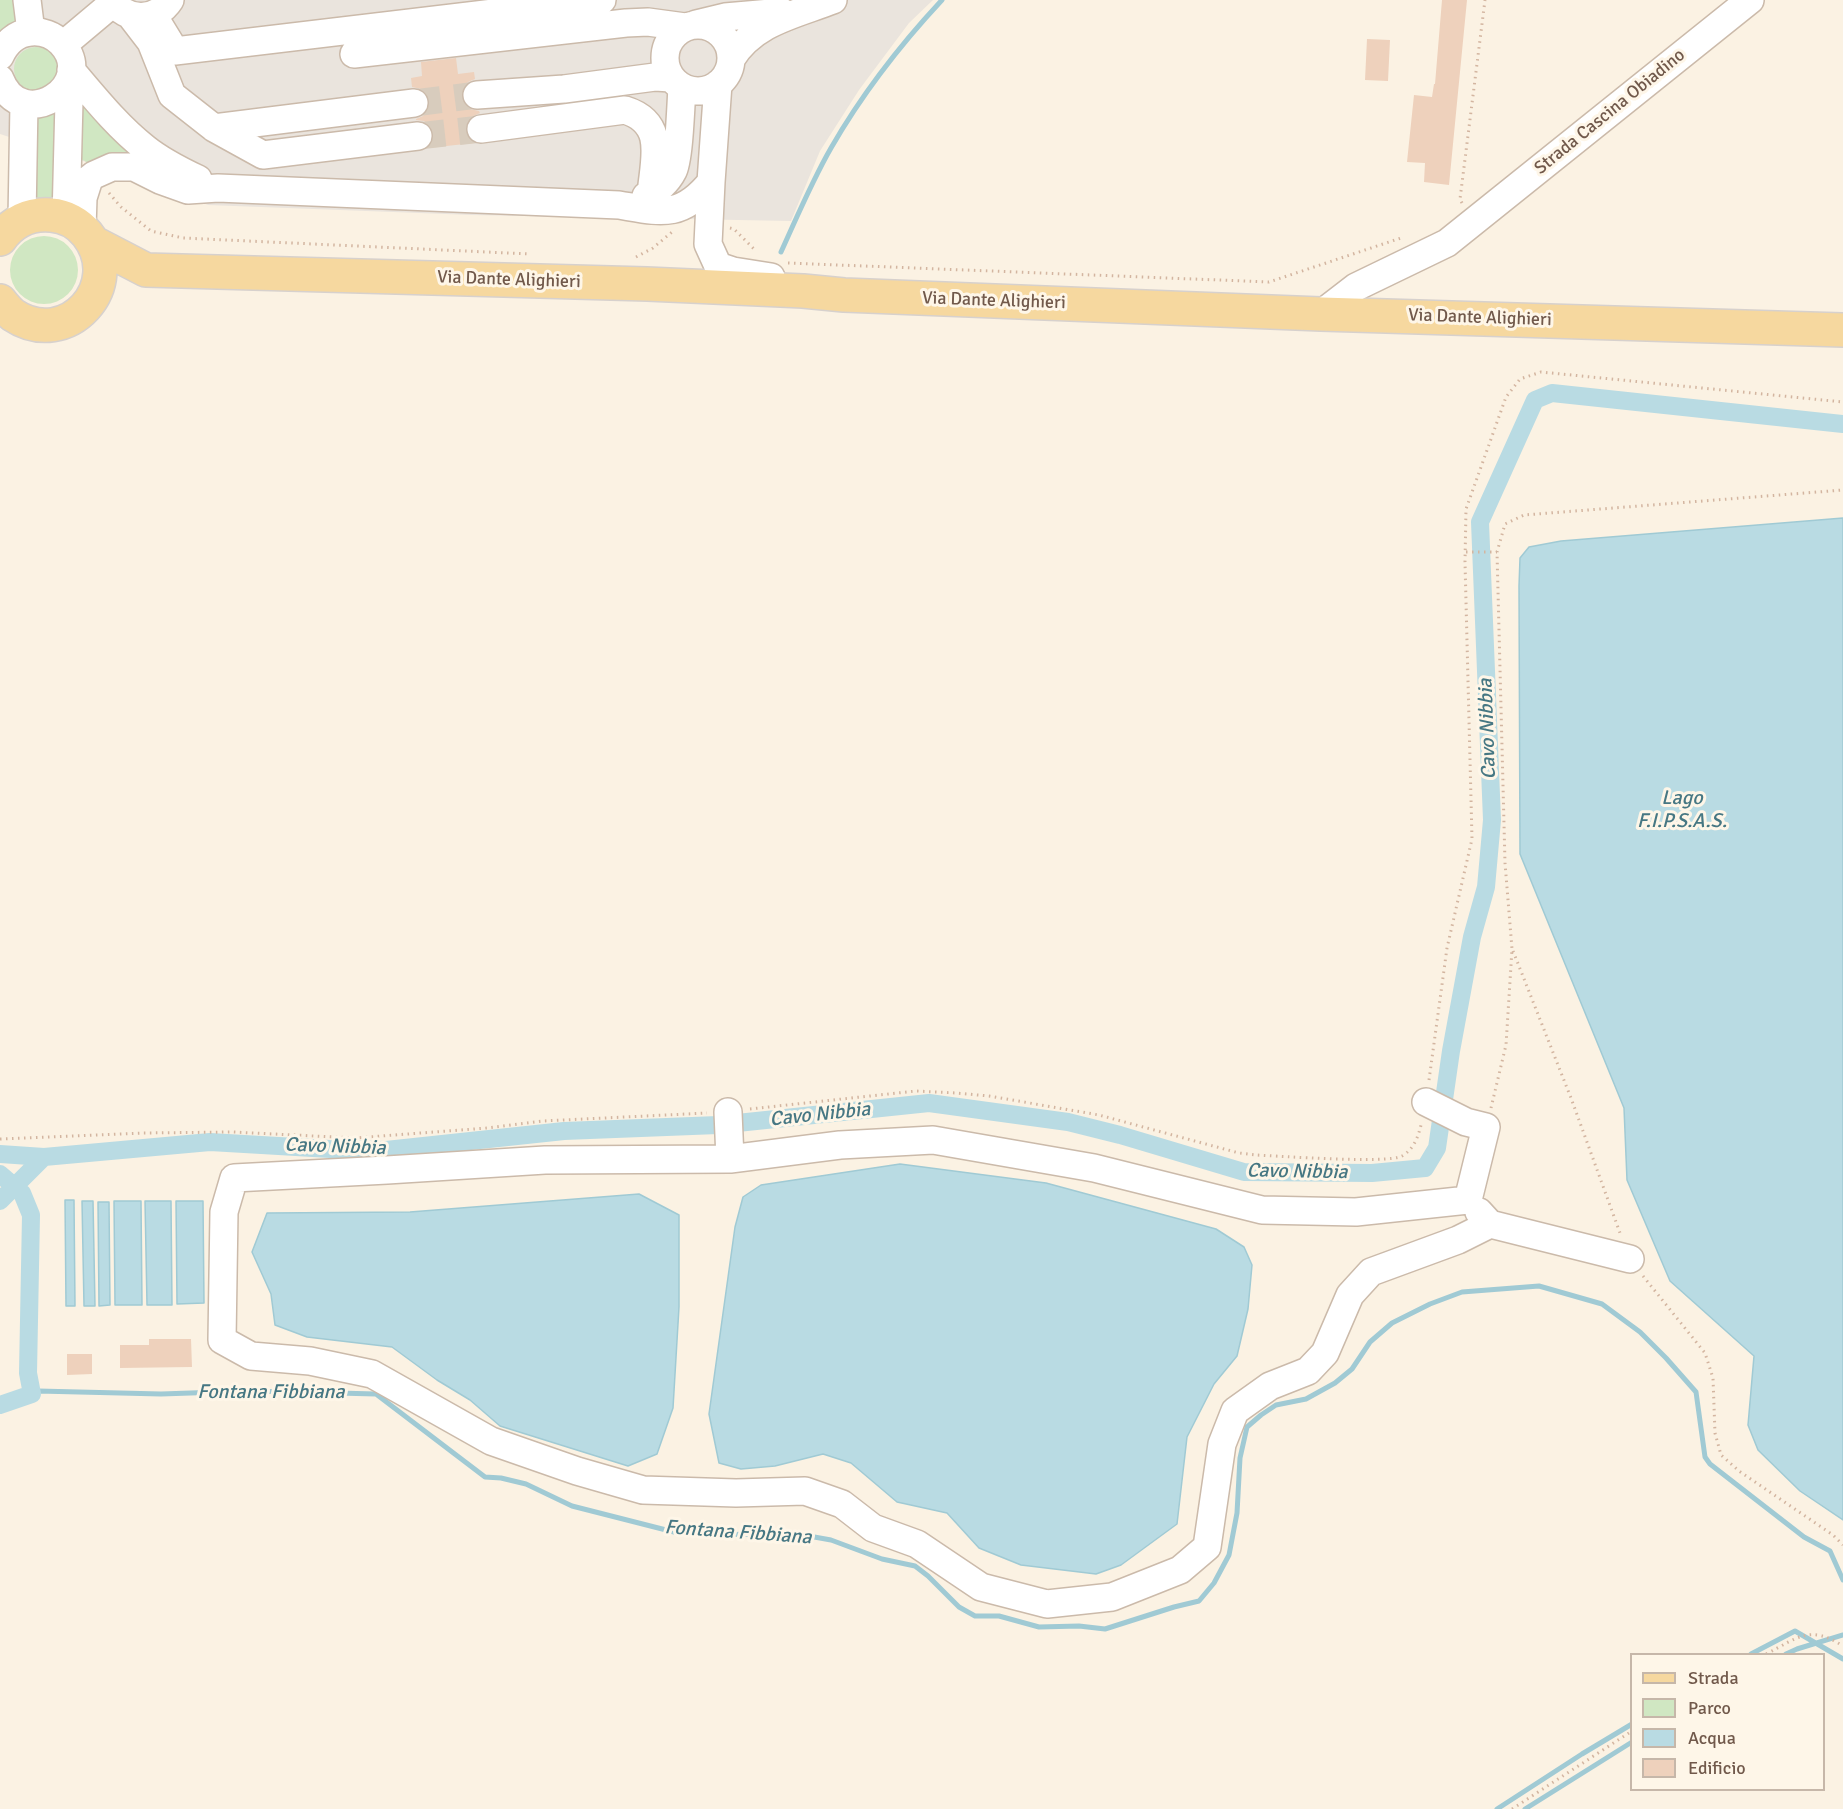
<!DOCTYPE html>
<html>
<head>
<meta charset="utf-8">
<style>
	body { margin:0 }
	#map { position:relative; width:1843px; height:1809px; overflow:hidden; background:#fbf2e3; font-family:Signika,sans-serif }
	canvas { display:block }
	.legend { position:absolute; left:1630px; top:1653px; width:195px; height:138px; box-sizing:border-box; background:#fef6e8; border:2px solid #c6b7a9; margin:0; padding:8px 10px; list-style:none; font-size:18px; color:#71594b }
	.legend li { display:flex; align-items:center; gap:12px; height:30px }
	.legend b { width:30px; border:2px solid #c6b7a9 }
</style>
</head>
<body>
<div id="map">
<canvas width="1843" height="1809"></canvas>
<ul class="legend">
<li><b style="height:8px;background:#f6d89f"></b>Strada</li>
<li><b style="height:16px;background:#d0e7c2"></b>Parco</li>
<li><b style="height:16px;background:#b9dbe3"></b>Acqua</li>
<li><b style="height:16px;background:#eed1bc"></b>Edificio</li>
</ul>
</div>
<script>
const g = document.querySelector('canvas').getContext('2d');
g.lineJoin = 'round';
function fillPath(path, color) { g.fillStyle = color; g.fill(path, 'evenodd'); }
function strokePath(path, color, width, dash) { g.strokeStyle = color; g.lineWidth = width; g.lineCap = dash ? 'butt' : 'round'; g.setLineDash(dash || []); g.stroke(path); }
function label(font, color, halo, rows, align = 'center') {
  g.font = font + ' Signika,sans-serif'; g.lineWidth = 6; g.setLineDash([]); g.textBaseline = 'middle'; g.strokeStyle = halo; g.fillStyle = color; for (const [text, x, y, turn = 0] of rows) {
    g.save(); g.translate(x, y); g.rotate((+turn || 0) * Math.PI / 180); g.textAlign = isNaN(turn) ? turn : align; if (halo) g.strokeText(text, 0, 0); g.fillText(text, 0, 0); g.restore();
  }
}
fillPath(new Path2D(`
	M0,0H933L909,23L859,90L820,151L791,221L472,215L208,205L132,177L0,134Z`), '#eae4dd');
fillPath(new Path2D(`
	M0,0H16L19,25L0,41Z
	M14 69a22 22 0 1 1 44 0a22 22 0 1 1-44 0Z
	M77,96L147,161L91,167L85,161L80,159Z
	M60,109L57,204H35L37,115Z
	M10 270a34 34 0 1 1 68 0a34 34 0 1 1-68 0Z`), '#d0e7c2');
const water = new Path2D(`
	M1843,518V1520L1800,1491L1758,1450L1748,1425L1754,1356L1670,1281L1627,1180L1624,1108L1520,854L1519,586L1520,558L1529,547L1561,541Z
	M900,1164L1046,1183L1216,1229L1244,1247L1252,1265L1248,1309L1237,1356L1214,1384L1187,1437L1177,1524L1121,1565L1096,1574L1021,1565L979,1548L947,1513L897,1502L851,1463L823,1454L775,1466L741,1469L719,1463L709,1414L735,1227L743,1197L761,1185Z
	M639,1194L679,1215V1307L673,1408L657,1454L628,1466L500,1426L470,1400L437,1380L392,1347L307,1337L275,1325L271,1294L252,1252L267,1213L410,1212Z
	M65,1200H74L75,1306H66Z
	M82,1201H93L95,1306H84Z
	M114,1201H141L142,1305H115Z
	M145,1201H171L172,1305H147Z
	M176,1201H203L204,1303L177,1304Z
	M98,1202H109L110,1305L99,1306Z`);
fillPath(water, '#b9dbe3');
strokePath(water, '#a0cad4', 1.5);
strokePath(new Path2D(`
	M781,252C797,217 812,181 831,148C862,94 900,45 942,0
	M32,1394L38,1391L161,1394L250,1391L288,1392L315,1389L337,1393L376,1394L485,1477L501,1478L526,1484L572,1506L674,1532L713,1535L792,1533L831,1540L882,1559L915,1566L928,1576L959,1607L975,1616H999L1039,1627L1079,1626L1105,1629L1174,1607L1199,1601L1214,1583L1229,1555L1237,1513L1240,1458L1247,1427L1261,1415L1276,1405L1306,1399L1335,1383L1352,1369L1370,1342L1392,1323L1430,1304L1462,1292L1539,1286L1602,1304L1640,1332L1666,1358L1696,1392L1705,1457L1710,1464L1804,1537L1830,1551L1843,1580
	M1751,1654L1795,1631L1843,1659
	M1786,1654L1797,1649L1843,1635
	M1497,1809L1582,1754L1632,1724
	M1525,1809L1632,1742`), '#a0cad4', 5);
strokePath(new Path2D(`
	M0,1154L44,1157L210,1142L330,1149L386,1150L564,1131L718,1125L929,1103L1068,1122L1120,1135L1244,1172L1372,1173L1425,1168L1437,1148L1451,1051L1472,937L1486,887L1492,820L1480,522L1535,400L1552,393L1843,424
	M0,1174L22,1193L31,1215L28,1373L32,1394L0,1405
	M0,1201L44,1157`), '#b9dbe3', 18);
fillPath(new Path2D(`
	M1442,0H1467L1449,185L1424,182L1425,163L1407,162L1414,95L1432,97L1434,84H1435Z
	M1367,39L1390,40L1388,81L1365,80Z
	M456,58L458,74L474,72L475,79L468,82L463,88L461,95L464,103L470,109L479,111L480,113L471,117L466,124V132L468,138L474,143L428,148L433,142V134L430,126L424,121L416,120V119L423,116L428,110L429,100L427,94L421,89L412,87L411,78L422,76L421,62Z
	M149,1339H191L192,1367L120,1368V1345H149Z
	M67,1354H92V1374L67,1375Z`), '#eed1bc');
strokePath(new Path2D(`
	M414,103L477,95
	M418,136L481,129`), '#d8ccbd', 27, [27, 14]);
const minor = new Path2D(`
	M27,0L31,32
	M112,0C126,22 156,22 170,0
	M153,15L175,51L602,0
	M131,16L151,42L172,95L214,128L263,155L418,136
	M696,24L725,17L782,12
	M665 58a33 33 0 1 1 66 0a33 33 0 1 1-66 0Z
	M63,45L113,3
	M354,54L626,23L648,22L685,27
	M0,56C6,43 16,33 31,32C42,31 53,35 61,43C100,84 22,136 0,79
	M731,59C754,22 794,15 833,0
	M71,70C94,97 117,126 145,148C161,161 179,170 198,179
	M64,90L69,101L66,218
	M477,95L564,89L655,77L671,78
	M214,128L414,103
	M481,129L625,110C667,123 654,160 651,194
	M711,182L708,244L718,266L733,271L771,277
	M646,196C657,192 668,181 673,171C679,162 681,102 682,87
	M22,219L24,103
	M82,228L83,198L89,179L94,175L112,167H134L160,180L188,190L218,188L619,205C661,212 681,219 711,182L718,84
	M1321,314L1356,287L1447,243L1750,0
	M1426,1102L1466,1122L1486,1127L1468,1200L1356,1212L1262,1210L1094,1168L933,1140L840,1145L730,1159L545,1160L387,1170L234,1178L224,1212L222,1340L251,1356L310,1361L372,1374L491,1441L577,1471L643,1490L736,1493L805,1491L842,1504L873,1528L917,1544L981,1587L1047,1604L1112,1597L1180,1570L1207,1547L1222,1444L1235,1411L1270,1386L1308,1371L1325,1353L1350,1295L1371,1272L1458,1240L1490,1224
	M728,1112L730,1159
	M1479,1212L1490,1224L1630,1259`);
const major = new Path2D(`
	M0,239C12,222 30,213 51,215C65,216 78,223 87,234C127,285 67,351 13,315C8,311 4,306 0,301
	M94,243L146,270L647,284L803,291L844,295L1321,314L1843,330`);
strokePath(minor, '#cbbaaa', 30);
strokePath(major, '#d7d1cd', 36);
strokePath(new Path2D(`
	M109,193L121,207L151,231L183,238L530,254
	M1462,203L1460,199L1485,0
	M730,228L734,229L756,251
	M636,257L653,248L672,232
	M788,263L1269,282L1404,237
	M1466,552H1497
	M1513,951L1571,1098L1620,1233
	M1429,1080L1447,948L1472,839L1465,562L1466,509L1506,397L1520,379L1541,372L1843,402
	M1491,1108L1506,1045L1512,949L1505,863L1497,552L1505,524L1524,515L1843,490
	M750,1109L916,1091L956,1093L989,1096L1099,1115L1239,1153L1256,1155C1280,1156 1387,1164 1402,1156C1414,1149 1418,1137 1421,1125
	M0,1139L143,1133L233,1132L355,1138L487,1128L543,1121L707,1113
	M1643,1276L1705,1353L1713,1378L1715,1433L1721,1455L1739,1471L1833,1535L1843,1545
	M1766,1654C1798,1638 1809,1624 1843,1646
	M1512,1809L1632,1731`), '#d3b5a0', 3, [1.5, 4.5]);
strokePath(minor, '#fff', 27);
strokePath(major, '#f6d89f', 33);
label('18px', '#71594b', '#fef6e8', [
	["Strada Cascina Obiadino",1610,112,-39],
	["Via Dante Alighieri",509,280,2],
	["Via Dante Alighieri",994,301,2],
	["Via Dante Alighieri",1480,318,2]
]);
label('italic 20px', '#467783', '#fef6e8', [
	["Cavo Nibbia",1488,729,-92],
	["Lago",1682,799],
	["F.I.P.S.A.S.",1682,822],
	["Cavo Nibbia",820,1115,-6],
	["Cavo Nibbia",335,1147,2],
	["Cavo Nibbia",1297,1172,1],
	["Fontana Fibbiana",271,1393],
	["Fontana Fibbiana",738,1533,4]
]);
</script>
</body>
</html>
